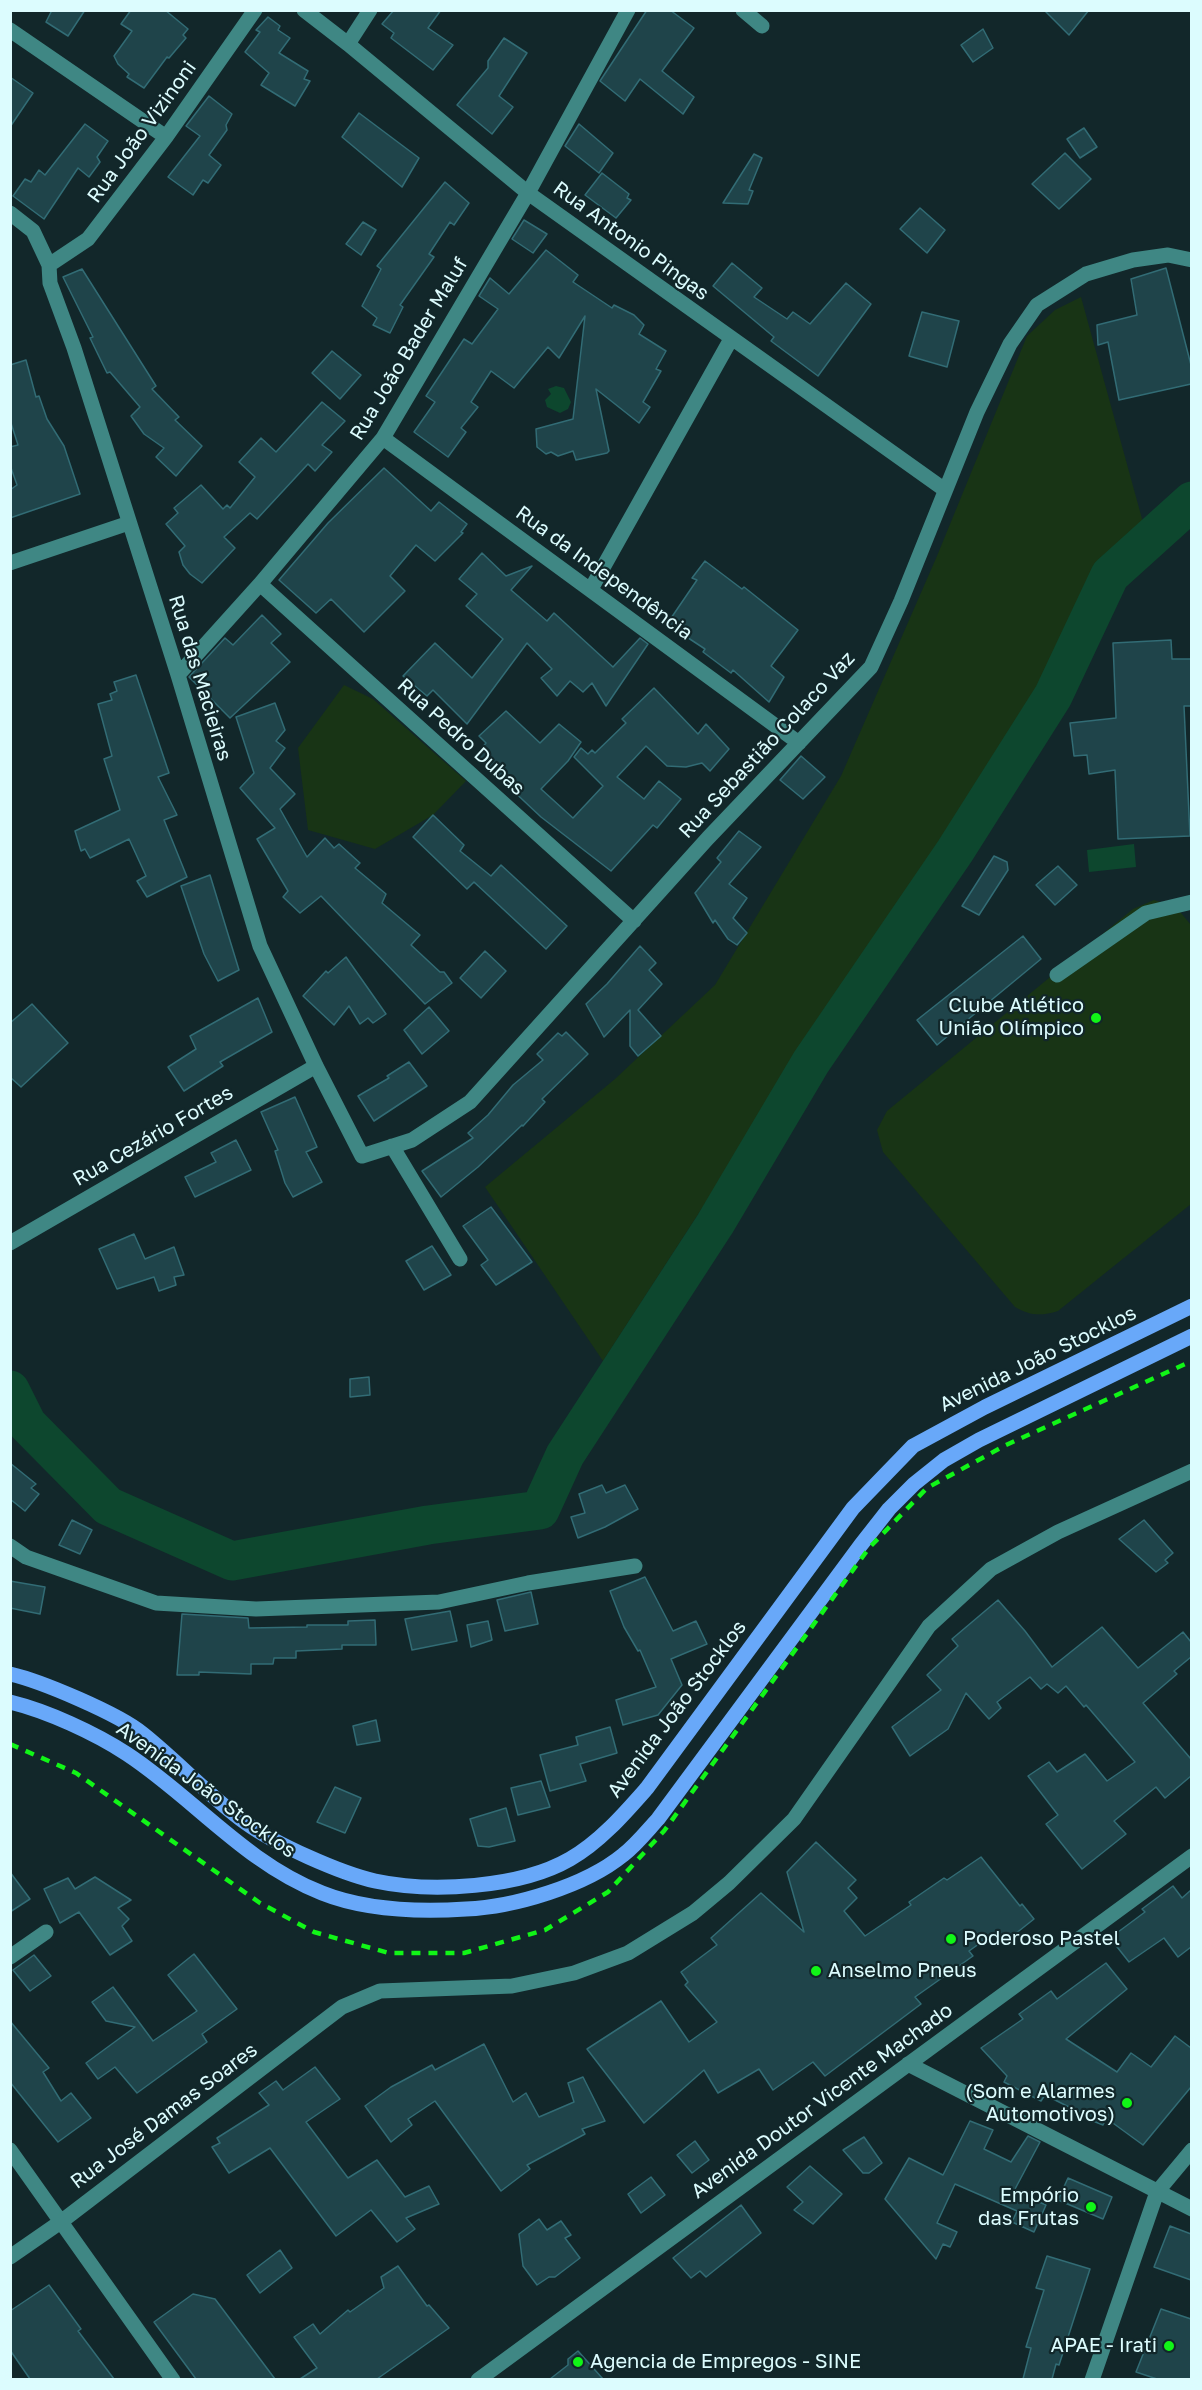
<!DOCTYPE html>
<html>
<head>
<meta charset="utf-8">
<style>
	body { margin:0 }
	#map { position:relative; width:1202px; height:2390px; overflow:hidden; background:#12272a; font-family:"Golos Text",sans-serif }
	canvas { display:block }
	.frame { position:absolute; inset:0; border:12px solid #dcfcfe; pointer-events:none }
</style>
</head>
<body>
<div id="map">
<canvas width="1202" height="2390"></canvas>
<div class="frame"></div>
</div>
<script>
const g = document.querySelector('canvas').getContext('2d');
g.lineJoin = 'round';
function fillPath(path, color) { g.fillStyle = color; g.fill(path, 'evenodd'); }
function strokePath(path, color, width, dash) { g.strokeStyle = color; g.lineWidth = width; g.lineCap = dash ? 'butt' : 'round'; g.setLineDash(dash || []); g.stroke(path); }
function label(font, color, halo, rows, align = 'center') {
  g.font = font + ' "Golos Text",sans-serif'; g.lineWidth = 4.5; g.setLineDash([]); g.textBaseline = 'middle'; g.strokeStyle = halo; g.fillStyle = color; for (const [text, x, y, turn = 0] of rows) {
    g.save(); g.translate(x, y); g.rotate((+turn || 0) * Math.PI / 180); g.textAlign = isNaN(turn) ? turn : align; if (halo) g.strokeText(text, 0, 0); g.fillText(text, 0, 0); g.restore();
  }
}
fillPath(new Path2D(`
	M1081,297L1144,526L603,1361L485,1187L615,1079L715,985L841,776L937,556L1027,336L1055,310Z
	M344,685L373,699L466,781L433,815L375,849L308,830L298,748Z
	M1154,900L1176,907L1191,925V1204L1058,1311C1042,1316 1030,1316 1015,1307L883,1152L877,1130L887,1111L1133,909Z`), '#183415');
fillPath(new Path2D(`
	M556,386L564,388L571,402L568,409L560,413L547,407L545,400L551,394L548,389Z
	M1134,844L1136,867L1089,872L1087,850Z`), '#0d472e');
strokePath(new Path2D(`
	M10,1390L27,1424L108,1506L232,1561L428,1525L540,1510L565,1455L715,1224L811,1062L955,851L1053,696L1110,575L1192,501`), '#0d472e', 39);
const building = new Path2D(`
	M52,10H85L68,36L46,22Z
	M131,10H165L188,29L183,35L186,38L169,58L167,57L144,88L127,77L129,74L118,64L114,56L132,31L121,24Z
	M394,10H441L428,28L453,45L433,70L391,38L394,33L382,24Z
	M647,10H670L694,28L662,71L694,97L683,114L640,79L625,101L600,81Z
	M1044,10H1089L1069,35Z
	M268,17L280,26L278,30L290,38L279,53L308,71L304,79L310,81L295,106L261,85L269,73L245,52L260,32L256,30Z
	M983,29L993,48L973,62L961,45Z
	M504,38L527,53L499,96L513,107L492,134L457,105L488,68V61Z
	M10,77L33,93L10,127Z
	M209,96L232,114L226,125L227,130L209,155L221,165L208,183L203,180L193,195L168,177L200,136L186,126Z
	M359,113L419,158L402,187L342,137Z
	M85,124L108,141L97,157L100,162L89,177L78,168L44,219L13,196L25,179L31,182L39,170L45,175Z
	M579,124L613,153L599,173L565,146Z
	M1084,128L1097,147L1080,158L1067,139Z
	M1065,153L1091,179L1059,209L1032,184Z
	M754,154L762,158L749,190L753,191L748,204L723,203Z
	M602,173L629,194L627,198L631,200L616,218L585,195Z
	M445,182L469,203L454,225L450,222L429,254L434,257L400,305L403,307L390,333L373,325L377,318L362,306L381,269L377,266Z
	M920,208L945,230L927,253L900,229Z
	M524,220L547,234L533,253L512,239Z
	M363,222L376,230L361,255L346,244Z
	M546,250L578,275L573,282L612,308L614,305L634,315L644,325L639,334L666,351L656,369L661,371L643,402L650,407L639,423L596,389L609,451L607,453L576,460L573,451L558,456L551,452L546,454L537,447L536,429L573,419L585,316L559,358L548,347L514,388L491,371L471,402L478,407L461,428L466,432L448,457L414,432L435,402L426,396L464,339L472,344L498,309L479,296L490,278L509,294Z
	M732,263L762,288L754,297L787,319L793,312L810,324L846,283L871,304L818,376L771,341L774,337L713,286Z
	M1166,268L1191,365V384L1119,400L1108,342L1098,345L1097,325L1137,315L1131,279Z
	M82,269L156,386L152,389L179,417L175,420L202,446L176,476L156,457L164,448L144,434L131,416L140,407L110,372L107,373L90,338L93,337L63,277Z
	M922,312L959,321L947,367L909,356Z
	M332,351L361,375L340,399L312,373Z
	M26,360L36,397L39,396L47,419L64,446L80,494L10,518V490L17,485L10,465V447L18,445L10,420V365Z
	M322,402L345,421L322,445L332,452L315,471L308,464L257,519L250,513L224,537L235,548L202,583L190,574L183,565L179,552L185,546L166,524L178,513L174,508L201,485L223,509L227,505L230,508L255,477L239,462L261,438L276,452Z
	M384,468L431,511L439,502L467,524L461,532L463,533L435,561L416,545L390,576L405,591L364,632L331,599L316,613L279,580L328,523Z
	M482,553L506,576L532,566L511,590L547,621L554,613L613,667L640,638L648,644L606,706L592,683L583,692L570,681L557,696L541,678L552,669L527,643L467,724L433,690L427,696L403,676L435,643L472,678L503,639L466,606L477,594L459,579Z
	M705,561L742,589L744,587L798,630L771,666L784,677L769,702L733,670L731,673L703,652L705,649L667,624L697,580L692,578Z
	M262,615L281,634L271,643L290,662L230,718L189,677L225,638L233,645Z
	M1171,640L1172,659H1191V706H1184L1190,836L1118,839L1115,770L1089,774L1087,755L1074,756L1070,723L1116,718L1113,643Z
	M136,675L169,773L158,777L177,815L164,820L187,877L147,897L137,881L146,876L129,839L90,858L85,849L81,851L75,831L120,810L104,759L112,756L98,704L112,700L110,694L117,691L114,682Z
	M654,688L698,734L706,724L729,749L710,771L702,763L686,767L667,766L646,746L617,777L644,799L659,781L681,799L657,828L653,825L611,871L541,817L475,755L486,743L479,736L506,711L540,743L559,724L581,742L568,761L541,789L573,818L603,786L574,757L581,748L588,754L592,750L595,753L626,723L622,719Z
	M275,703L285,730L276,741L285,748L270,768L295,794L280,809L307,857L325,838L334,848L339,844L360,863L355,868L386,894L382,903L420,935L411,945L440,972H444L452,983L425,1004L321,896L300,913L283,897L288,891L257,839L275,828L240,788L254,773L236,717Z
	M801,756L825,777L803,799L780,780Z
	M433,815L464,845L460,851L491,876L501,865L567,926L546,949L474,882L467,889L413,837Z
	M739,831L761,847L729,884L747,898L733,918L747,933L737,945L728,939L715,920L713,923L695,893L721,862L717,858Z
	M994,856L1007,862L1008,870L979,915L962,906Z
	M1058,866L1077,885L1055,905L1036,885Z
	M210,875L239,970L218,981L204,954L181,886Z
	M1023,936L1041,959L937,1045L917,1020Z
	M640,946L656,963L649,970L662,984L638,1010L661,1036L638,1056L630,1046V1010L604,1037L586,1004L607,984Z
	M485,951L506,971L481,998L460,978Z
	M346,957L386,1014L373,1023L368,1018L360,1024L349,1006L334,1025L303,996L326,971L328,973Z
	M258,998L272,1032L220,1062L223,1066L184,1091L168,1067L196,1049L190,1036Z
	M32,1004L68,1043L21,1087L10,1077V1023Z
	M429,1007L449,1031L422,1054L404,1030Z
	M566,1032L588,1054L542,1099L545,1102L523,1126L522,1125L478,1167L441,1197L422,1171L473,1138L468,1133L488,1115L513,1085L543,1060L537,1054L558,1033L562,1036Z
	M409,1062L427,1086L374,1121L358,1096L389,1078L387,1076Z
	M295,1097L317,1147L306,1152L322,1182L293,1197L285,1183L275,1151L278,1150L261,1112Z
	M236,1140L251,1170L195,1197L185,1177L216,1162L211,1153Z
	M491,1207L532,1262L496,1285L481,1265L488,1260L463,1226Z
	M134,1234L145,1259L174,1247L184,1275L174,1277L176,1285L159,1291L154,1277L117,1289L99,1249Z
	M432,1246L451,1275L424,1290L406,1261Z
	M369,1377L370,1395L350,1397V1379Z
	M10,1463L36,1484L31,1488L39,1494L25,1511L10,1499Z
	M602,1485L606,1493L625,1485L638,1509L605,1527L578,1538L571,1517L585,1513L579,1494Z
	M72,1520L92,1530L80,1554L59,1545Z
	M1144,1520L1173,1553L1165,1560L1168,1563L1156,1572L1119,1539Z
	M645,1577L673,1631L696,1621L707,1644L671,1659L682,1685L658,1715L623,1725L616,1700L656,1687L640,1650L638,1651L624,1627L610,1591Z
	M10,1581L45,1587L40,1614L10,1608Z
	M531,1592L538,1624L505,1631L497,1600Z
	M998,1600L1025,1631L1052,1667L1102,1627L1138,1668L1183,1632L1191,1642V1657L1174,1671L1177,1674L1143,1703L1191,1759V1776L1165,1798L1156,1787L1114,1821L1126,1834L1082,1869L1046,1824L1058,1815L1028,1776L1049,1762L1057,1772L1085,1754L1107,1781L1135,1762L1086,1705L1084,1707L1066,1686L1058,1693L1047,1684L1041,1689L1030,1677L997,1702L1001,1708L989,1719L966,1693L948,1729L910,1756L892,1727L941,1690L927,1675L958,1646L952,1639Z
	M450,1611L457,1641L412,1650L405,1619Z
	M182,1614L248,1618L249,1628L307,1627V1625H348V1621L375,1620L376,1645H342V1649L296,1651V1658H274L273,1664H251V1674L199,1672V1675H177Z
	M488,1621L492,1640L471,1647L467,1625Z
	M376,1720L380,1741L357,1745L353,1726Z
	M610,1727L617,1753L580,1764L586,1781L550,1791L540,1755L578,1745L576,1737Z
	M541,1781L550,1807L518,1815L511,1788Z
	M335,1787L361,1798L345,1833L317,1822Z
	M506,1808L515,1841L489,1847L478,1846L470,1819Z
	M816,1842L856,1880L848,1888L857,1898L844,1911L865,1936L911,1905L909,1902L944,1878L947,1880L981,1857L1020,1906L1022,1904L1034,1919L1005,1942L997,1931L969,1951L973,1956L915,1997L921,2004L825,2076L813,2062L773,2090L759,2069L718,2093L704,2070L644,2123L587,2049L661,2001L689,2042L717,2022L685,1985L688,1982L681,1972L717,1945L711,1938L761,1893L804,1932L787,1872Z
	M10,1872L30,1899L10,1912Z
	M95,1877L131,1900L118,1908L129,1919L122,1926L132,1941L110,1955L79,1912L60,1923L44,1889L68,1878L75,1889Z
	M1173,1886L1182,1898L1191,1890V1947L1178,1957L1164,1938L1129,1962L1110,1938L1145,1912L1142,1909Z
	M194,1954L237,2009L202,2034L207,2042L137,2093L115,2067L98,2079L86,2063L135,2027L106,2021L92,2002L113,1987L153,2041L197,2011L168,1975Z
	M34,1955L51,1976L30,1991L13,1970Z
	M1106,1963L1127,1989L1066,2039L1117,2072L1131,2053L1151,2067L1175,2036L1191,2048V2087L1143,2145L1106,2118L1103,2125L1078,2115L1079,2112L1045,2095L1041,2101L1004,2082L1007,2076L981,2048L1023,2019L1019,2014L1051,1991L1057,1999Z
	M10,2021L49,2068L43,2072L61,2101L71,2093L91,2118L58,2142L10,2082Z
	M484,2044L513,2102L526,2093L539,2117L574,2102L568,2083L583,2077L605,2121L582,2129L585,2134L527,2165L530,2169L501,2191L435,2101L408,2119L412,2125L391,2142L365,2106L391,2087L432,2065L435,2070Z
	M315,2067L340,2099L306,2122L348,2178L377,2160L405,2197L429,2186L439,2204L406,2218L415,2229L397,2242L371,2210L336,2236L270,2148L229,2173L212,2147L220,2143L217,2138L269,2105L259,2093L276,2081L283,2090Z
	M970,2121L993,2130L984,2149L1011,2162L1028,2136L1040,2142L1014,2191L1046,2205L1034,2232L1012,2222L1017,2211L955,2184L937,2223L957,2232L950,2247L943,2244L936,2259L885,2199L909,2158L943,2175Z
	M864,2137L882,2163L869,2173H863L843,2150Z
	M695,2141L709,2160L692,2173L677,2155Z
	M810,2166L842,2194L813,2224L794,2210L803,2202L787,2187Z
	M651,2177L665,2195L641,2213L628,2194Z
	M1068,2178L1112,2197L1103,2219L1058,2200Z
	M741,2205L761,2233L706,2277L700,2271L691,2278L673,2258Z
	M539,2219L547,2230L561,2221L571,2235L565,2238L580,2258L555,2277H549L537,2285L523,2266L519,2234Z
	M1170,2226L1191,2234V2280L1154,2267Z
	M280,2250L292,2268L260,2293L247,2275Z
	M1047,2256L1090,2269L1059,2365L1056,2364L1052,2379H1023L1031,2348L1026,2347L1044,2290L1036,2288Z
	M398,2266L427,2306L429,2305L449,2328L377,2379H300L317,2368L294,2337L313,2324L320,2334L348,2310L350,2312L384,2288L381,2277Z
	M49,2285L81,2329L78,2331L114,2379H30L10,2350V2311Z
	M193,2294L215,2299L275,2379H196L154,2322Z
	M1161,2309L1191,2319V2379H1157L1136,2372Z
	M578,2351L603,2379H550L568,2365V2359Z`);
fillPath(building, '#1f444a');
strokePath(building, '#326c75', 1.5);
strokePath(new Path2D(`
	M304,10L348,44L528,193L945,490
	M743,10L762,26
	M10,30L166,137
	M348,44L370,10
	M10,213L33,231L49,265L50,283L74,348L178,675L260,946L316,1066L362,1156L412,1140L470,1102L708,838L871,667L901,601L977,412L1010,344L1037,305L1086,274L1133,260L1168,255L1192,260
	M49,265L88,239L166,137L255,10
	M383,438L799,743
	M10,563L129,523
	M260,584L634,921
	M591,589L731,339
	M178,675L260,584L383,438L528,193L628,10
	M1057,975L1146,913L1192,902
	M392,1146L460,1259
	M10,1243L316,1066
	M10,1546L26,1557L156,1603L256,1609L439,1602L528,1583L635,1566
	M10,1957L46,1932
	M908,2064L1192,2209
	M10,2150L173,2380
	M10,2257L62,2221L342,2007L380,1991L512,1986L574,1973L628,1953L693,1913L729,1883L794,1819L929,1626L991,1569L1058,1532L1192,1471
	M478,2380L1192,1856
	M1092,2380L1157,2192L1192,2150`), '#3f8784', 15);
strokePath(new Path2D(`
	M10,1674C41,1681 119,1714 143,1734C178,1762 210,1797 246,1823C275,1844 340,1873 375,1881C431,1893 520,1888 570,1859C600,1842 625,1813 647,1788L853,1508L913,1446L985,1407L1192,1306
	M10,1702C47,1711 95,1733 127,1754C194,1798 245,1863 322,1893C367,1911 419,1912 466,1909C514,1907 585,1886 623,1855C636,1845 647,1831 658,1819L860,1546L889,1509L914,1484L944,1460L979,1440L1192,1336`), '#68a8f9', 15);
strokePath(new Path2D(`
	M10,1744L76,1773L260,1903L314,1932L389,1953H464L545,1930L608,1892L664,1831L869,1548L927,1488L1006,1445L1192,1361`), '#11f517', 4.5, [9, 8]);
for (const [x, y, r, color] of [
	[1096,1018,6,"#11f517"],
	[951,1939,6,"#11f517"],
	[816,1971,6,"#11f517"],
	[1127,2103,6,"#11f517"],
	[1091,2207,6,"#11f517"],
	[1169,2346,6,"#11f517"],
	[578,2362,6,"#11f517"]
]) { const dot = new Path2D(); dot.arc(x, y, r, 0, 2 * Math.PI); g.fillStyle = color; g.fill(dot); strokePath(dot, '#12272a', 2); }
label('20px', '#dcfcfe', '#12272a', [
	["Rua João Vizinoni",142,132,-54],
	["Rua Antonio Pingas",631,241,36],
	["Rua João Bader Maluf",409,349,-59],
	["Rua da Independência",604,573,36],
	["Rua das Macieiras",200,678,73],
	["Rua Pedro Dubas",461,737,42],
	["Rua Sebastião Colaco Vaz",767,745,-47],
	["Rua Cezário Fortes",153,1136,-30],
	["Avenida João Stocklos",1038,1359,-26],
	["Avenida João Stocklos",677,1709,-53],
	["Avenida João Stocklos",206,1790,36],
	["Avenida Doutor Vicente Machado",822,2101,-36],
	["Rua José Damas Soares",164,2116,-37]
]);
label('20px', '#dcfcfe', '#12272a', [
	["Clube Atlético",1084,1006],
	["União Olímpico",1084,1029],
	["Poderoso Pastel",963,1939,"left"],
	["Anselmo Pneus",828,1971,"left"],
	["(Som e Alarmes",1115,2092],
	["Automotivos)",1115,2115],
	["Empório",1079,2196],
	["das Frutas",1079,2219],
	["APAE - Irati",1157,2346],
	["Agencia de Empregos - SINE",590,2362,"left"]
], 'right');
</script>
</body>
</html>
